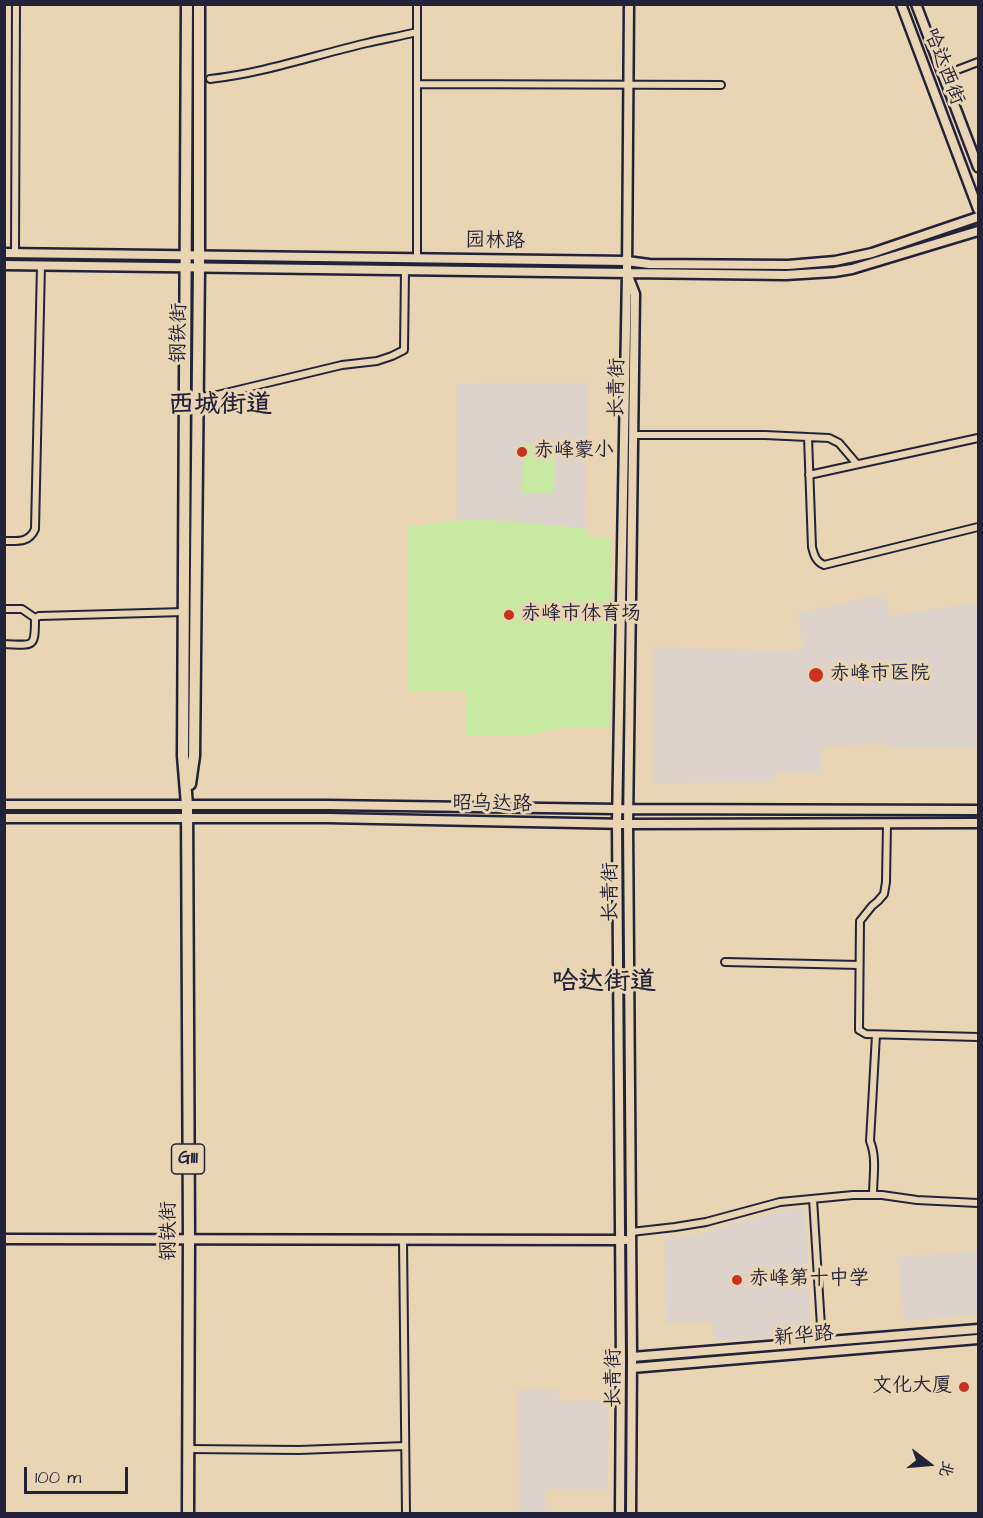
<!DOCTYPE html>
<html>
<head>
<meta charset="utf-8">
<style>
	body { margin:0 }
	#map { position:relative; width:983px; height:1518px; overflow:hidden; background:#e9d5b3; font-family:"Architects Daughter","LXGW WenKai TC",sans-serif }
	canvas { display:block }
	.frame { position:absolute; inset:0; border:6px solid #22223b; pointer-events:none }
	.north { position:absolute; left:899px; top:1434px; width:60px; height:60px; -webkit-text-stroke:4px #e9d5b3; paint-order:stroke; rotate:106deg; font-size:16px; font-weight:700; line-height:24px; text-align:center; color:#22223b }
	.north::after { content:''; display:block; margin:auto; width:21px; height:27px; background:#22223b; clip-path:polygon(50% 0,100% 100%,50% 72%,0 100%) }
	.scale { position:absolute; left:24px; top:1467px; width:104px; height:27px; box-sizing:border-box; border:3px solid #22223b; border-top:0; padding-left:8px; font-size:18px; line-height:21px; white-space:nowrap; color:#22223b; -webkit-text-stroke:4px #e9d5b3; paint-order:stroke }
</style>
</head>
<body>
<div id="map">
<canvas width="983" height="1518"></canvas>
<div class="frame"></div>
<div class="north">北</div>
<div class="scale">100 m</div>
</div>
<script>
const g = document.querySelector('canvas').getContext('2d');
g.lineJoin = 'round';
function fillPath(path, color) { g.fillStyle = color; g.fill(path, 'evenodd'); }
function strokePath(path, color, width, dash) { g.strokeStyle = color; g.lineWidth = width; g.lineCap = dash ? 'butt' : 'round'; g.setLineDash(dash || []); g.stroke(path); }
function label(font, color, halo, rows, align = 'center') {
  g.font = font + ' "Architects Daughter","LXGW WenKai TC",sans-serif'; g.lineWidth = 6; g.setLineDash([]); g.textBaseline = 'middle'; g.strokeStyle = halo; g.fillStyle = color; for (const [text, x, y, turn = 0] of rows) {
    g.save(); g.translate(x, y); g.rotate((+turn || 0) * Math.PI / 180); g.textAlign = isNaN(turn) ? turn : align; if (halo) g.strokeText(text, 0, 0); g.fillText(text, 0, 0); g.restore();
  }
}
fillPath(new Path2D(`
	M588,383L585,528L476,519L457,520V384Z
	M885,594L890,616L978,602V700L976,747L898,749L880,744L822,747V774H774V782L653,783L654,647L786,651L799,649L803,644L797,613Z
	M805,1208L811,1329L804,1336L714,1341L712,1322L666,1323L665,1238L694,1235L783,1210Z
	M978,1251V1314L904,1321L897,1257Z
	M558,1389L559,1401L607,1400L608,1489L545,1490V1511H519L518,1390Z`), '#ded3ca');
fillPath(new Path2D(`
	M523,443L555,444L554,493H522Z
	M476,519L585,528L586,533L588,536L612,539L609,727H569L529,735H465V691H407L408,526Z`), '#c8e9a1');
const street = new Path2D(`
	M944,75L978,62
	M210,79C264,73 315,55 367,43C384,39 401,36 417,32
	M417,84L721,85
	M15,253L16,4
	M417,257V4
	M198,397L217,395L342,365L377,361L392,356L404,350L405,270
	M634,435H765L829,438L839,443L856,463L859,464L978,438
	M808,437L812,547C814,555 816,562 824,565L978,527
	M809,475L859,464
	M4,541C18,541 29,543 35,529L41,265
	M4,609H22L35,618
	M4,644C34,645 35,649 35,618L39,616L184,612
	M887,823L886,882L884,894L878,901L872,906L860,921L859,1030L866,1034L978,1037
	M725,962L859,965
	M873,1195C873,1177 877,1158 870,1141L876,1035
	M813,1199L822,1342
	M631,1232L675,1227L706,1222L780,1202L853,1195H882L917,1200L978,1203
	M403,1240L406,1514
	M188,1449L299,1450L405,1446`);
const secondary = new Path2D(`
	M901,4L978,209
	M916,4L978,167
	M4,253L627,261L649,264L788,265L835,261L872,253L978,217
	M4,265L786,275L834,272L852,269L978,231
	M628,276L635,294L628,824L632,1357L631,1514
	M4,805H327L617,809L978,810
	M4,818H327L628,824L978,823
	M4,1239L625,1240
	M632,1357L978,1329
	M632,1368L978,1339
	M620,1514L621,1362L617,824L627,273L629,4`);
const highway = new Path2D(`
	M187,4L183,756L187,805L189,1239L188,1514
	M190,784L194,756L199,267V4`);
strokePath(street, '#22223b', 10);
strokePath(secondary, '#22223b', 13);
strokePath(highway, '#22223b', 15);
strokePath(street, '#e9d5b3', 6);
strokePath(secondary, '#e9d5b3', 8);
strokePath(highway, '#e9d5b3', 10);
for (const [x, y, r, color] of [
	[522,452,6,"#c8321e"],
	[509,615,6,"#c8321e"],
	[816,675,8,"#c8321e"],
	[737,1280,6,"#c8321e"],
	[964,1387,6,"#c8321e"]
]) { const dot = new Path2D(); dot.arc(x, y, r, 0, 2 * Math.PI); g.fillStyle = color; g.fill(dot); strokePath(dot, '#e9d5b3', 2); }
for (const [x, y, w] of [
	[188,1159,33]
]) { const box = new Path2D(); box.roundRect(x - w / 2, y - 15, w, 30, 4.5); g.fillStyle = '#e9d5b3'; g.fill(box); strokePath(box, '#22223b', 1.5); }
label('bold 18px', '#22223b', null, [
	["G111",188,1159]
]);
label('20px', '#22223b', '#e9d5b3', [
	["哈达西街",943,67,69],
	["园林路",495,242,1],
	["钢铁街",180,333,-89],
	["长青街",618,388,-89],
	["昭乌达路",492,805,1],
	["长青街",612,892,-90],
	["钢铁街",170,1231,-90],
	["新华路",804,1337,-5],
	["长青街",615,1378,-90]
]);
label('20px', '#22223b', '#e9d5b3', [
	["赤峰蒙小",534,452],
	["赤峰市体育场",521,615],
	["赤峰市医院",830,675],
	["赤峰第十中学",749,1280],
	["文化大厦",952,1387,"right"]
], 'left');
label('bold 26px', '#22223b', '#e9d5b3', [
	["西城街道",220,407],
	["哈达街道",604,984]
]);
</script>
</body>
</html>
